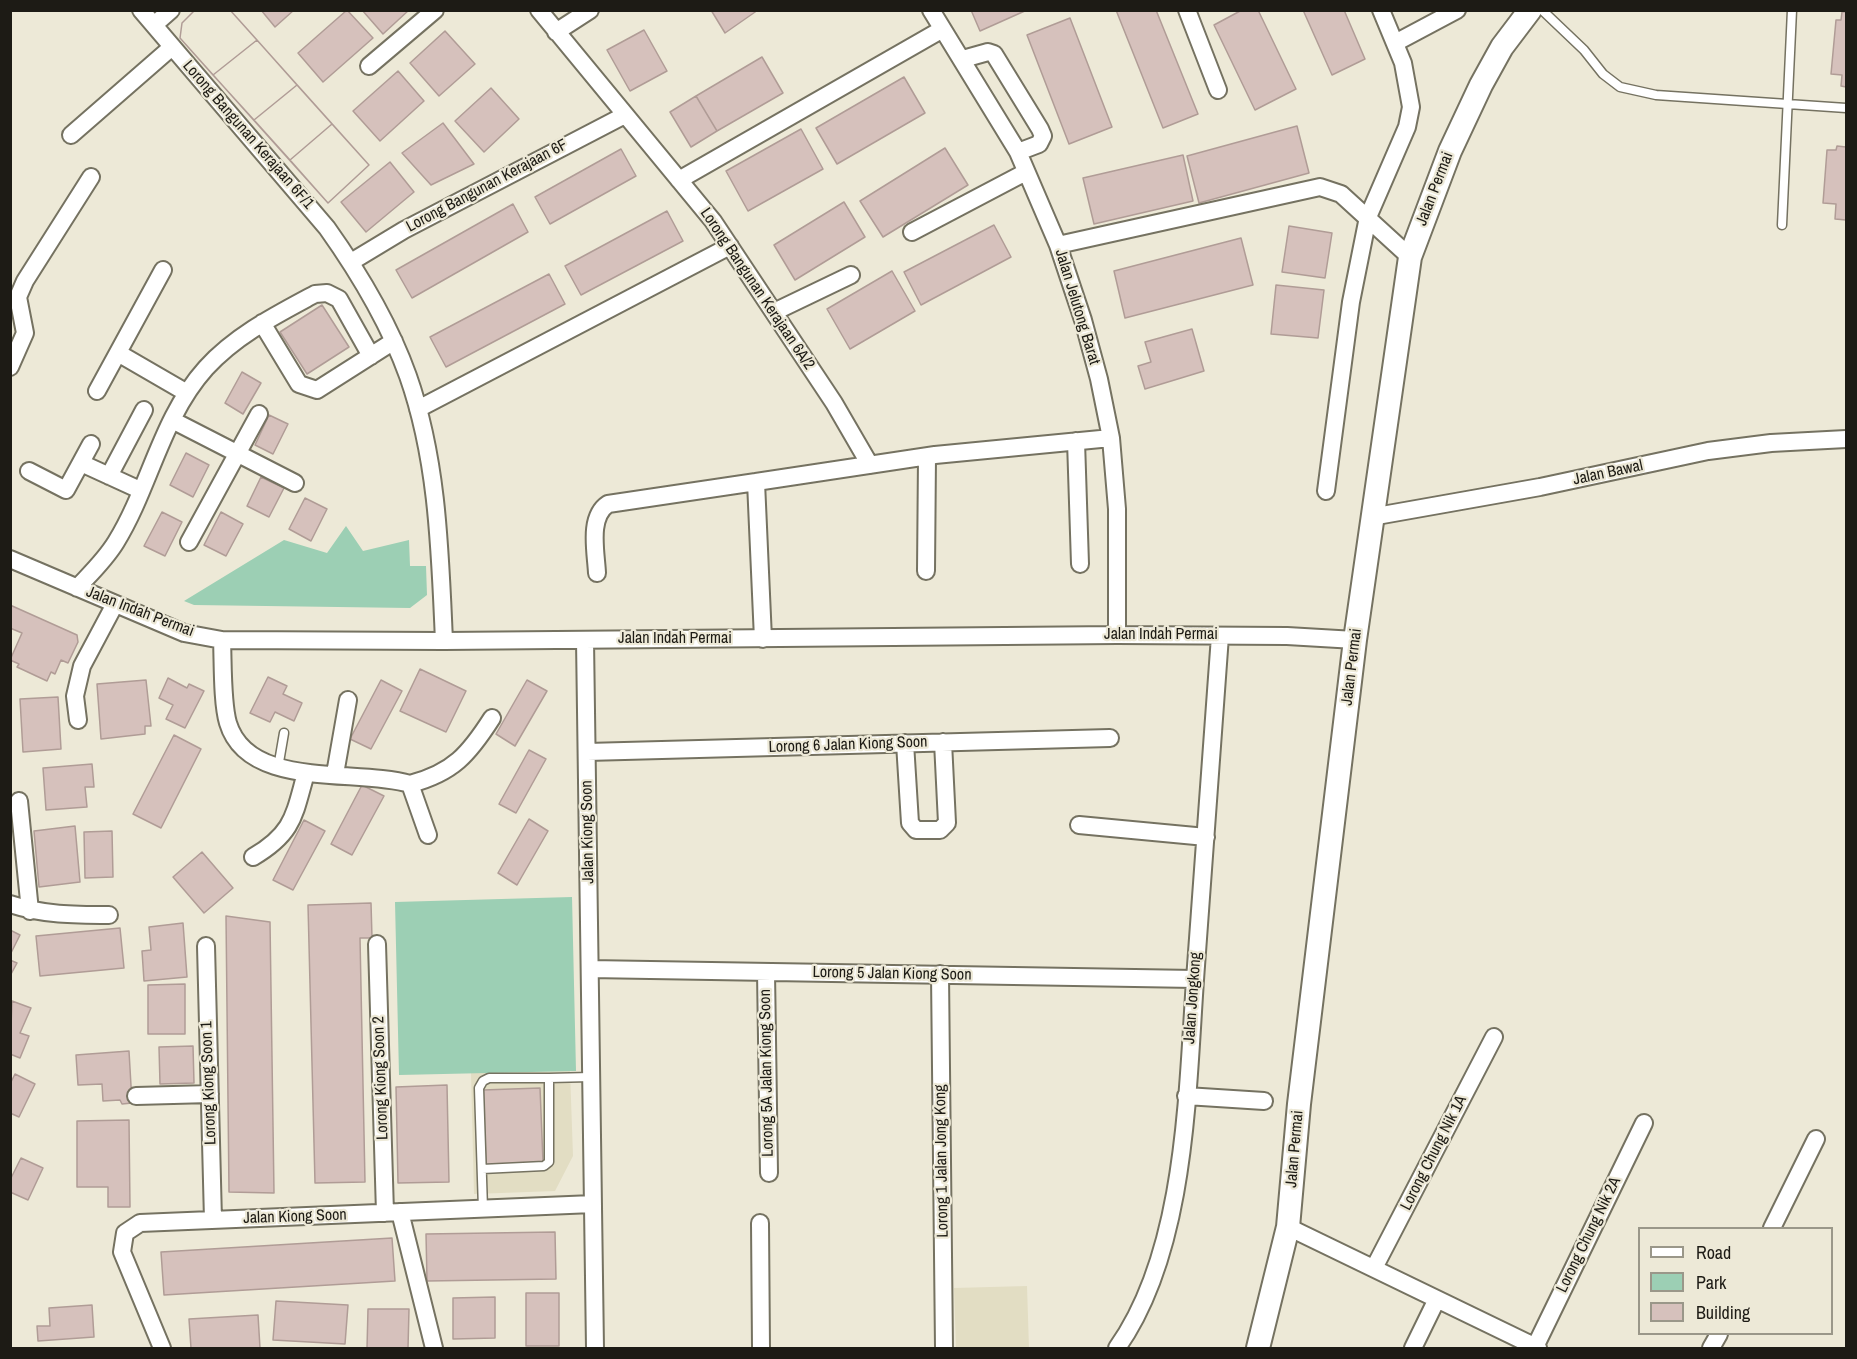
<!DOCTYPE html>
<html>
<head>
<meta charset="utf-8">
<style>
	body { margin:0 }
	#map { position:relative; width:1857px; height:1359px; overflow:hidden; background:#ede9d7; font-family:"Archivo Narrow",sans-serif }
	canvas { display:block }
	.frame { position:absolute; inset:0; border:12px solid #1d1b15; pointer-events:none }
	.legend { position:absolute; left:1638px; top:1227px; width:195px; height:108px; box-sizing:border-box; background:#ede9d7; border:2px solid #9a9789; margin:0; padding:8px 10px; list-style:none; font-size:18px; color:#1d1b15 }
	.legend li { display:flex; align-items:center; gap:12px; height:30px }
	.legend b { width:30px; border:2px solid #9a9789 }
</style>
</head>
<body>
<div id="map">
<canvas width="1857" height="1359"></canvas>
<div class="frame"></div>
<ul class="legend">
<li><b style="height:8px;background:#fff"></b>Road</li>
<li><b style="height:16px;background:#9ccfb4"></b>Park</li>
<li><b style="height:16px;background:#d6c1bc"></b>Building</li>
</ul>
</div>
<script>
const g = document.querySelector('canvas').getContext('2d');
g.lineJoin = 'round';
function fillPath(path, color) { g.fillStyle = color; g.fill(path, 'evenodd'); }
function strokePath(path, color, width, dash) { g.strokeStyle = color; g.lineWidth = width; g.lineCap = dash ? 'butt' : 'round'; g.setLineDash(dash || []); g.stroke(path); }
function label(font, color, halo, rows, align = 'center') {
  g.font = font + ' "Archivo Narrow",sans-serif'; g.lineWidth = 4.5; g.setLineDash([]); g.textBaseline = 'middle'; g.strokeStyle = halo; g.fillStyle = color; for (const [text, x, y, turn = 0] of rows) {
    g.save(); g.translate(x, y); g.rotate((+turn || 0) * Math.PI / 180); g.textAlign = isNaN(turn) ? turn : align; if (halo) g.strokeText(text, 0, 0); g.fillText(text, 0, 0); g.restore();
  }
}
fillPath(new Path2D(`
	M570,1071L573,1156L555,1191L474,1194L471,1073Z
	M1027,1286L1029,1348H956L954,1288Z`), '#e2ddc3');
fillPath(new Path2D(`
	M346,526L363,551L409,540L410,566H426L427,595L410,608L194,605L184,601L284,540L327,553Z
	M572,897L576,1071L399,1075L395,902Z`), '#9ccfb4');
const building = new Path2D(`
	M195,10H230L369,165L328,203L180,38L182,23Z
	M195,10H230L257,40L213,75L180,38L182,23Z
	M261,10H294L275,27Z
	M347,10L373,38L323,82L298,53Z
	M362,10H409L383,34Z
	M711,10H758L725,33Z
	M971,10H1027L980,31Z
	M1116,10H1156L1198,114L1163,128Z
	M1242,10H1258L1296,89L1255,110L1214,25Z
	M1303,10H1344L1365,59L1332,75Z
	M1842,12H1846V87L1841,86L1842,75L1831,74L1836,20H1841Z
	M1070,18L1112,127L1069,144L1027,35Z
	M644,30L667,71L630,91L607,50Z
	M445,31L475,64L439,96L410,63Z
	M257,40L297,85L254,120L213,75Z
	M762,57L783,93L717,131L696,96Z
	M398,71L424,101L380,141L353,111Z
	M904,77L925,113L837,164L816,128Z
	M297,85L332,124L290,160L254,120Z
	M491,88L519,119L484,152L455,121Z
	M696,96L717,131L691,147L670,112Z
	M443,123L474,164L431,185L402,153Z
	M332,124L369,165L328,203L290,160Z
	M1297,126L1309,173L1199,203L1187,156Z
	M801,129L823,169L748,211L726,171Z
	M1837,146L1846,147V220L1835,219L1836,204L1823,203L1827,150H1836Z
	M945,148L968,185L883,237L860,201Z
	M621,149L636,176L550,224L535,197Z
	M1183,155L1193,201L1094,224L1083,178Z
	M390,162L414,192L366,232L341,202Z
	M844,202L865,237L795,280L774,245Z
	M513,204L528,232L412,298L396,270Z
	M667,211L683,241L581,295L565,266Z
	M994,225L1011,257L921,305L904,272Z
	M1289,226L1332,233L1325,278L1282,272Z
	M1241,238L1253,285L1125,318L1114,271Z
	M892,271L915,311L850,349L827,309Z
	M549,274L565,304L446,367L430,337Z
	M1276,285L1324,290L1318,338L1271,334Z
	M322,305L349,347L307,374L280,332Z
	M1192,329L1204,371L1145,389L1138,366L1151,362L1145,342Z
	M242,372L261,383L243,414L225,403Z
	M269,415L288,424L273,454L255,445Z
	M186,453L209,465L193,497L170,485Z
	M261,477L284,488L269,517L247,506Z
	M305,498L327,509L311,541L289,529Z
	M162,512L182,522L165,556L144,546Z
	M221,512L243,524L226,556L204,545Z
	M10,605L77,635L78,642L68,663L61,660L55,674L51,672L47,681L17,667L19,664L10,660L22,633L10,628Z
	M420,669L466,691L446,732L400,711Z
	M268,677L287,686L283,694L302,703L294,721L275,712L270,722L250,713Z
	M168,678L187,688L189,684L204,691L185,728L166,719L173,705L159,698Z
	M146,680L151,726H145V734L101,739L97,684Z
	M381,680L402,691L371,749L350,739Z
	M527,680L547,691L515,746L496,734Z
	M58,697L61,749L23,752L20,699Z
	M174,735L201,749L161,828L133,814Z
	M529,750L546,759L516,813L499,804Z
	M92,764L94,787H85L87,807L46,810L43,768Z
	M362,785L384,796L352,855L331,844Z
	M529,819L548,831L517,885L498,873Z
	M304,820L325,831L293,890L273,880Z
	M75,826L80,882L39,887L34,831Z
	M112,831L113,877L85,878L84,832Z
	M202,852L233,888L204,913L173,877Z
	M371,903L372,938H360L365,1182L315,1183L308,905Z
	M226,916L270,922L274,1193L229,1192Z
	M183,923L187,977L144,981L142,951L151,950L149,927Z
	M120,928L124,968L40,976L36,936Z
	M10,930L20,935L10,955Z
	M10,960L17,963L10,976Z
	M185,984V1034H148V985Z
	M12,1001L31,1008L20,1033L29,1036L20,1058L10,1054Z
	M193,1046L194,1083L160,1084L159,1047Z
	M129,1051L132,1103L122,1104L120,1100L103,1101L102,1084L78,1085L76,1055Z
	M15,1074L35,1084L19,1117L10,1113V1084Z
	M447,1085L449,1182L398,1183L396,1087Z
	M540,1088L543,1162L486,1165L483,1090Z
	M129,1120L130,1207H108V1187H77V1121Z
	M21,1158L43,1168L28,1200L10,1192V1180Z
	M555,1232L556,1279L427,1281L426,1234Z
	M392,1238L395,1281L164,1295L161,1252Z
	M526,1293H559V1346H526Z
	M495,1297V1338L453,1339V1298Z
	M276,1301L348,1305L345,1344L273,1340Z
	M92,1305L94,1337L38,1341L37,1326H50L49,1308Z
	M368,1309H409L408,1348H367Z
	M258,1315L260,1348H191L189,1319Z`);
fillPath(building, '#d6c1bc');
strokePath(building, '#b09c96', 1.5);
const lane = new Path2D(`
	M1542,10L1584,50L1603,74L1620,87L1656,95L1846,108
	M1782,225L1792,10
	M278,768L284,733
	M549,1078L591,1077
	M482,1169L544,1166L549,1162V1078H489L483,1081L479,1088L483,1209`);
const street = new Path2D(`
	M141,10L327,228C359,273 389,323 408,376C438,461 440,552 444,641
	M539,10L713,221L834,403L870,465
	M931,10L1018,152L1058,245L1083,320L1099,379L1111,438L1117,509V635
	M1187,10L1218,90
	M154,25L171,10
	M556,32L590,10
	M1395,43L1457,10
	M963,59L988,52L994,54L1040,129L1043,136L1039,144L1018,152
	M369,66L435,10
	M71,135L172,47
	M679,180L941,30
	M912,232L1026,172
	M1058,245L1320,187L1341,194L1410,257
	M351,262L404,230L625,115
	M774,312L851,275
	M262,323L299,384L317,390L394,341
	M118,353L187,393
	M10,367L25,333L18,297L25,281L91,177
	M97,391L163,270
	M418,409L730,246
	M172,420L295,483
	M1076,441L1080,564
	M81,463L140,490
	M29,471L66,490L91,444
	M109,476L144,410
	M756,482L935,455L1111,438
	M1326,491L1351,302L1368,217L1407,127L1411,107L1403,63L1381,10
	M1371,517L1540,487L1708,451L1771,443L1846,439
	M189,542L259,414
	M10,559L184,633L222,640L444,641L1117,635L1287,636L1355,640
	M926,571L927,457
	M597,573C596,552 588,517 608,504L756,482L763,639
	M77,588C91,573 105,560 116,542C150,487 161,418 206,368C236,335 276,315 315,294L327,293L339,299L371,356
	M222,640C223,663 222,703 228,723C248,790 356,768 410,784L428,835
	M585,640L595,1348
	M78,720L75,696L82,666L115,604
	M905,743L910,823L916,830H940L947,823L943,742
	M587,752L1110,738
	M335,774L348,700
	M410,784C453,773 469,754 492,718
	M19,801L30,911
	M1079,825L1206,837
	M253,857C294,833 294,815 306,773
	M10,904C43,915 74,915 109,915
	M377,944L385,1213
	M206,946L213,1220
	M590,969L1195,979
	M766,972L769,1173
	M940,974L944,1348
	M136,1096L210,1094
	M1186,1096L1264,1101
	M400,1212L434,1348
	M760,1223L761,1348
	M1288,1227L1538,1348
	M1772,1228L1816,1139
	M1374,1268L1494,1037
	M1535,1347L1644,1123
	M162,1348L122,1252L125,1233L140,1223L593,1204
	M1117,1348C1188,1248 1187,1086 1196,966C1204,856 1212,746 1220,636
	M1413,1348L1436,1301
	M1711,1348L1719,1334`);
const secondary = new Path2D(`
	M1258,1348L1288,1227L1299,1104L1355,640L1410,257L1450,151L1481,85L1502,47L1530,10`);
strokePath(lane, '#757261', 11);
strokePath(street, '#757261', 20);
strokePath(secondary, '#757261', 26);
strokePath(lane, '#fff', 8);
strokePath(street, '#fff', 16);
strokePath(secondary, '#fff', 22);
label('16px', '#1d1b15', '#ede9d7', [
	["Lorong Bangunan Kerajaan 6F/1",248,135,49],
	["Lorong Bangunan Kerajaan 6F",487,186,-28],
	["Jalan Permai",1435,189,-69],
	["Lorong Bangunan Kerajaan 6A/2",757,289,56],
	["Jalan Jelutong Barat",1077,307,73],
	["Jalan Bawal",1608,473,-12],
	["Jalan Indah Permai",140,612,21],
	["Jalan Indah Permai",1161,635],
	["Jalan Indah Permai",675,639],
	["Jalan Permai",1352,667,-83],
	["Lorong 6 Jalan Kiong Soon",848,745,-2],
	["Jalan Kiong Soon",588,832,-91],
	["Lorong 5 Jalan Kiong Soon",892,974,1],
	["Jalan Jongkong",1193,998,-86],
	["Lorong 5A Jalan Kiong Soon",767,1073,-91],
	["Lorong Kiong Soon 2",381,1078,-92],
	["Lorong Kiong Soon 1",209,1083,-92],
	["Jalan Permai",1295,1149,-85],
	["Lorong Chung Nik 1A",1434,1153,-63],
	["Lorong 1 Jalan Jong Kong",942,1161,-91],
	["Jalan Kiong Soon",295,1217,-2],
	["Lorong Chung Nik 2A",1589,1235,-64]
]);
</script>
</body>
</html>
